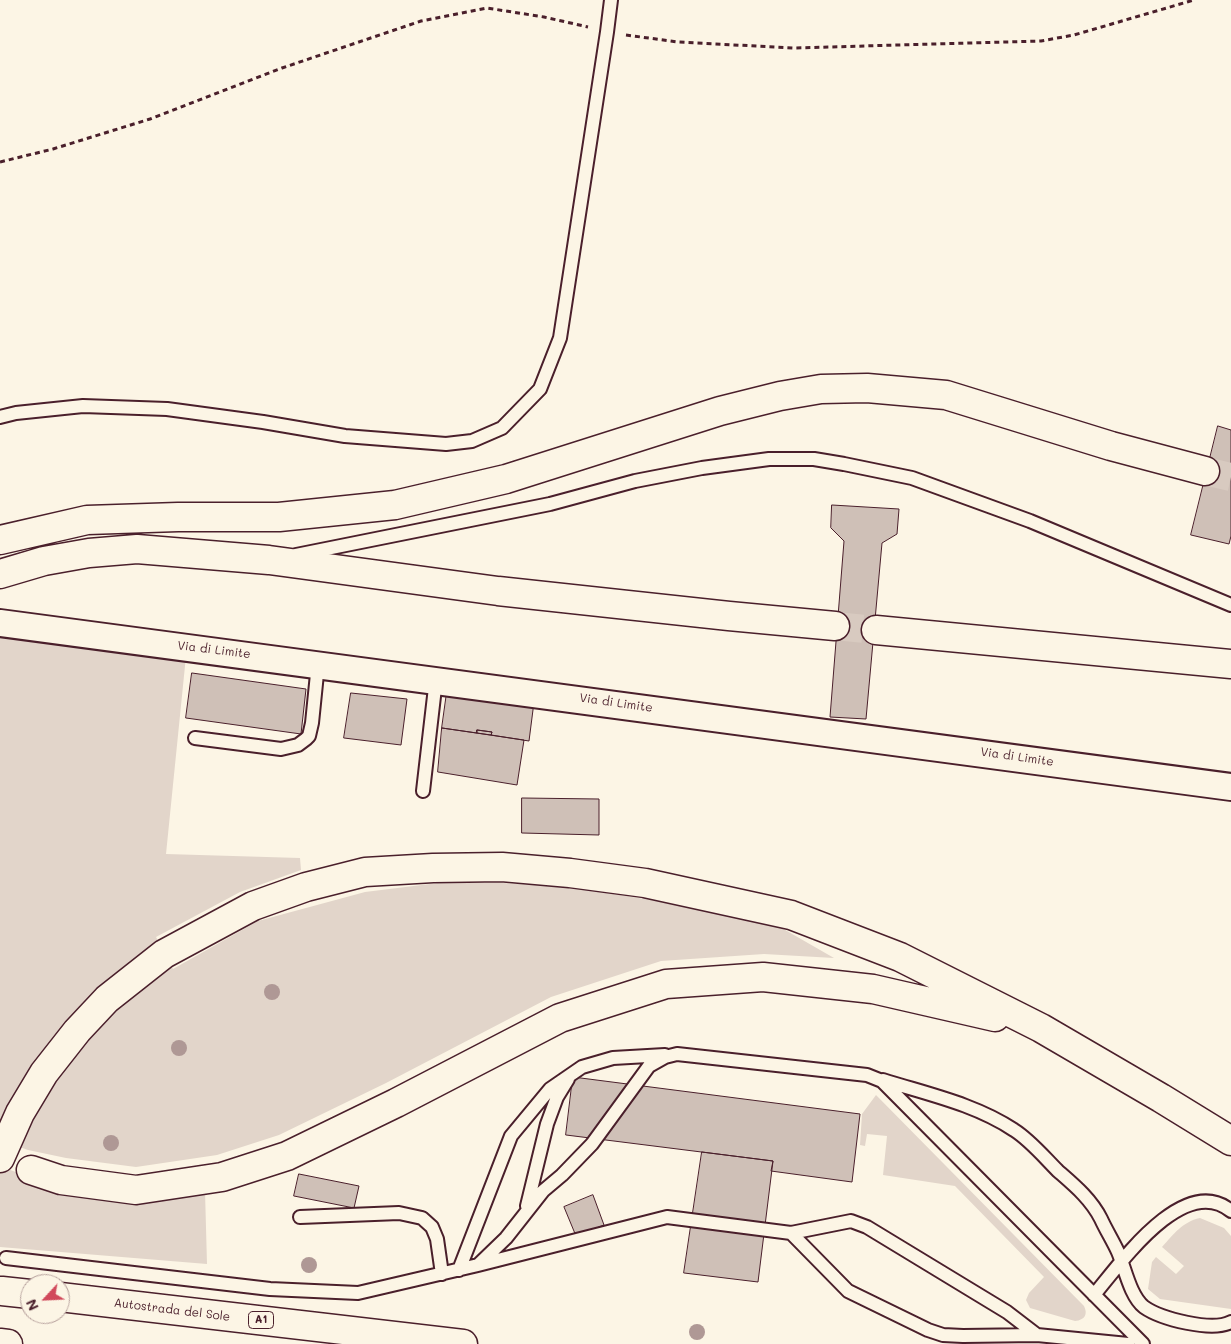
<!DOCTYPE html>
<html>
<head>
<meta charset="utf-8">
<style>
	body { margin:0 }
	#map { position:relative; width:1231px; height:1344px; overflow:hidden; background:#fcf5e5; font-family:Mali,sans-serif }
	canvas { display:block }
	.north { position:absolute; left:20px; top:1274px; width:50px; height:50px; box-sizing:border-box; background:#fcf5e5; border:1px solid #b59f9b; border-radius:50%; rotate:245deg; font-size:14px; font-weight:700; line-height:20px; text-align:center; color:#4a1f2b }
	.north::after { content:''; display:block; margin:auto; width:18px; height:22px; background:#d1495b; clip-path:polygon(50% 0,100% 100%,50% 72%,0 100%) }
</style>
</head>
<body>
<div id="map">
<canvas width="1231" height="1344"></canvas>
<div class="north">N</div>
</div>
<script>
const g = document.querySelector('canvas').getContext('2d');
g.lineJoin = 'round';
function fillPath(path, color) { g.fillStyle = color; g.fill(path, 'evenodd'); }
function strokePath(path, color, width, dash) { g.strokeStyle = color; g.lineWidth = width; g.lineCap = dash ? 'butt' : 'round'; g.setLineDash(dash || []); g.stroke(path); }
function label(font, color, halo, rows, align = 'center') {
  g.font = font + ' Mali,sans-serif'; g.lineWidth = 4; g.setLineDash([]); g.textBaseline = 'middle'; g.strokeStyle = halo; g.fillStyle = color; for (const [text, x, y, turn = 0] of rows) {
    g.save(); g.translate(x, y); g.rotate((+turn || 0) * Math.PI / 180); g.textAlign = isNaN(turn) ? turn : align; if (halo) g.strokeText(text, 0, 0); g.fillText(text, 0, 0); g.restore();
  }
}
fillPath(new Path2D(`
	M0,632L186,656L166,854L300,858L301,870L240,892L156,937L173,969L258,921L365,892L438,883H503L569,887L651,900L780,927L834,958L764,954L661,961L551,997L386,1083L279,1135L217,1155L136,1167L66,1158L28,1150L0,1140Z
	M876,1095L1084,1306C1088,1314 1085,1320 1075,1321L1030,1308L1026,1300L1029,1293L1044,1277L955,1186L883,1175L887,1136L867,1134L865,1146L860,1145L862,1114Z
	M0,1166L65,1191H205L207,1264L0,1247Z
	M1200,1218L1224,1228L1231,1236V1309L1160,1299L1148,1289L1152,1262L1156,1257L1176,1274L1184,1266L1162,1247C1174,1234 1182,1222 1200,1218Z`), '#e2d5ca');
const building = new Path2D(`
	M1218,426L1231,430V536L1229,544L1191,535Z
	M832,505L899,509L897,534L882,543L866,719L830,717L844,541L831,528Z
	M192,673L306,689L301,734L186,718Z
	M447,692L534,702L529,741L491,735L492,732L477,730V733L442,728Z
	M351,693L407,699L401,745L344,738Z
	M442,728L524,740L517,785L438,772Z
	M477,730L492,732L491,735L477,733Z
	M522,798L599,799V835L522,833Z
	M573,1077L860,1114L852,1182L771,1171L773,1161L566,1135Z
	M702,1152L773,1161L758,1282L684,1273Z
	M299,1174L359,1186L354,1208L294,1196Z
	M593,1195L604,1225L576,1236L564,1207Z`);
fillPath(building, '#cfc0b7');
strokePath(building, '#4a1f2b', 1);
strokePath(new Path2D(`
	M1205,471L1231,477
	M835,626L876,630`), '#d8cac0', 28, [28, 14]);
const lane = new Path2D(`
	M0,417L16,413L83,406L167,409L263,422L345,436L446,444L472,441L502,428L540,389L560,338L607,32L611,0
	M296,555L550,504L635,481L702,468L769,459H814L844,464L912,478L1030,521L1231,605
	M195,738L281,749L298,745L306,739L309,736L312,723L318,664
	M423,791L436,679
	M883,1080C927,1094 975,1104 1014,1130C1030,1140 1044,1157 1058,1171C1074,1185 1091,1199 1101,1219C1106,1230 1113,1241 1118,1252C1125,1268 1130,1296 1144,1307C1161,1319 1212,1332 1231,1322
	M527,1206L547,1124L557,1097L568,1079
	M300,1217L399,1213L422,1218L432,1227L437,1239L442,1274
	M791,1233L851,1221L867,1227L1007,1312L1037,1335
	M6,1258L270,1289L358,1293L478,1265L667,1217L791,1233L848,1291L928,1330L943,1335L963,1336L1037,1335L1128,1344
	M478,1265L506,1238L543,1191L562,1175L592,1144L649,1066L665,1057L677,1054L867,1075L882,1081L1143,1344
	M459,1270L511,1136L550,1089L582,1067L613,1058L665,1055
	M1094,1295C1120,1264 1184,1172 1231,1211`);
const street = new Path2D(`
	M0,623L1231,787`);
const highway = new Path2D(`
	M0,540L87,520L178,517H279L395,505L506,479L720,411L780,396L821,389L867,388L946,395L1111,446L1205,471
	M0,574L44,561L89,553L137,549L269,560L498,591L729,616L835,626
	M876,630L1231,664
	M0,1158L20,1113L44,1073L77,1031L107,999L164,954L253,906L306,887L365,872L433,868L502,867L570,873L645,883L791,915L900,957L1041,1028L1161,1098L1231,1141
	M31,1170L61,1180L136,1190L222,1177L287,1156L396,1103L560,1018L666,984L763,977L873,989L995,1017
	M2,1291L30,1294
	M60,1297L463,1344
	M0,1343L8,1344`);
strokePath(lane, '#4a1f2b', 16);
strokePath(street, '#4a1f2b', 30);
strokePath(highway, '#4a1f2b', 31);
strokePath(new Path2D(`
	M626,35L678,42L793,48L1041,41L1074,35L1194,0
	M0,162L53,149L150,119L282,68L421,21L487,8L544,17L588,27`), '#4a1f2b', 3, [5, 4]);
strokePath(lane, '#fcf5e5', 12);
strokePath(street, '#fcf5e5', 26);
strokePath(highway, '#fcf5e5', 28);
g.fillStyle = '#af9895';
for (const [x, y] of [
	[272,992],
	[179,1048],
	[111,1143],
	[309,1265],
	[697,1332]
]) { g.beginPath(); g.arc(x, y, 8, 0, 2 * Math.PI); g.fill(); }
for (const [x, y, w] of [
	[261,1320,25]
]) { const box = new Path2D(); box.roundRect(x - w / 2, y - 8.5, w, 17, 4); g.fillStyle = '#fcf5e5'; g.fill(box); strokePath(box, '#4a1f2b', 1); }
label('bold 11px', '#4a1f2b', null, [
	["A1",261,1320]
]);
label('12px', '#4a1f2b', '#fcf5e5', [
	["Via di Limite",214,650,7],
	["Via di Limite",616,703,8],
	["Via di Limite",1017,757,8],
	["Autostrada del Sole",172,1310,7]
]);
</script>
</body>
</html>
